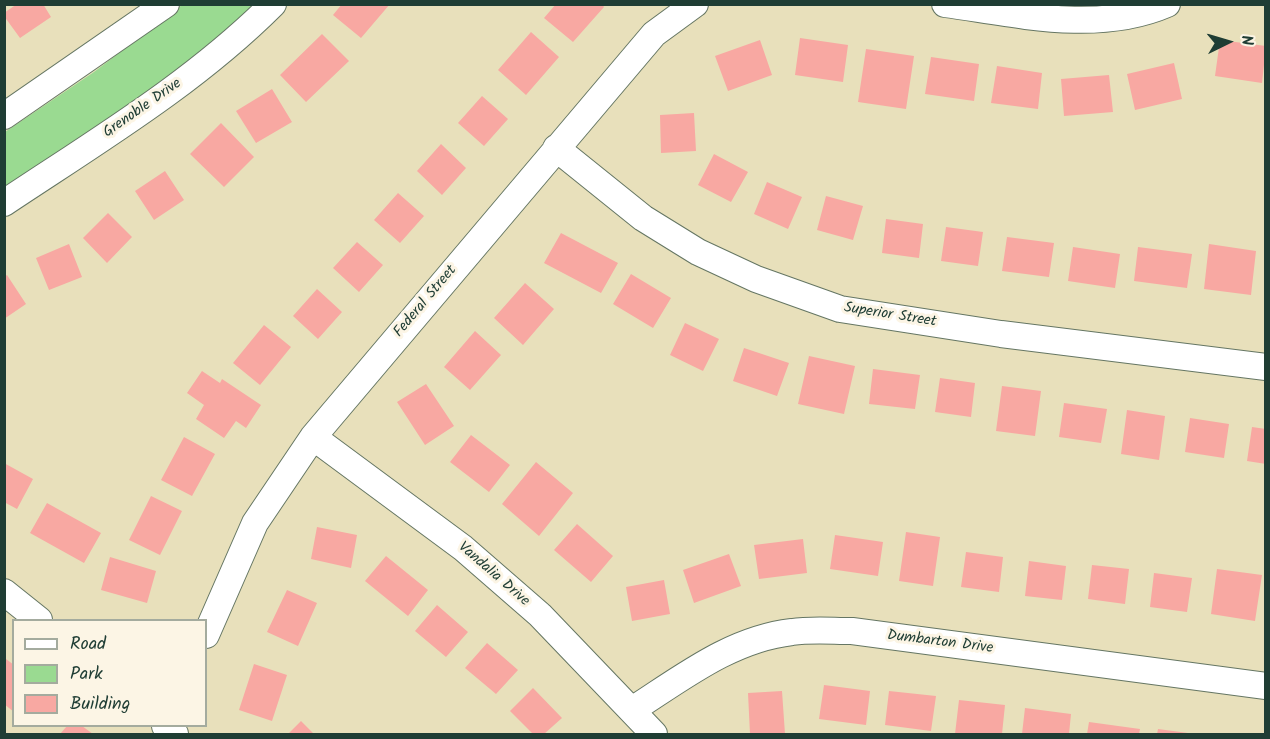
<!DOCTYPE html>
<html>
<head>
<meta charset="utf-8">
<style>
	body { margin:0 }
	#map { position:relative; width:1270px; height:739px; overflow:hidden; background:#e8e0bb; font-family:Kalam,sans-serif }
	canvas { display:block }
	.frame { position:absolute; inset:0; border:6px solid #1f3d34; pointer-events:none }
	.legend { position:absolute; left:12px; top:619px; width:195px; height:108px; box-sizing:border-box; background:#fcf5e5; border:2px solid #a4ab9e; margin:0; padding:8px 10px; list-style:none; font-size:18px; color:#1f3d34 }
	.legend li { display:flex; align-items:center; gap:12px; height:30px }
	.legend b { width:30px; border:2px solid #a4ab9e }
	.north { position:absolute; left:1198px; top:12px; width:60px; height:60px; -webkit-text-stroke:4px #fcf5e5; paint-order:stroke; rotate:85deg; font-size:16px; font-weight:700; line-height:24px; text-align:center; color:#1f3d34 }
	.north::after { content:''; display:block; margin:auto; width:21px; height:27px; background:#1f3d34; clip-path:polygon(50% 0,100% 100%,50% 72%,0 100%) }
</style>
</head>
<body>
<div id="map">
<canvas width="1270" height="739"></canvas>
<div class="frame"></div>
<ul class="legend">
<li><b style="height:8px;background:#fff"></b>Road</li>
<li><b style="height:16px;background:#9ada91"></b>Park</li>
<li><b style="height:16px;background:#f8a8a2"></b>Building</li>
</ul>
<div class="north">N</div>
</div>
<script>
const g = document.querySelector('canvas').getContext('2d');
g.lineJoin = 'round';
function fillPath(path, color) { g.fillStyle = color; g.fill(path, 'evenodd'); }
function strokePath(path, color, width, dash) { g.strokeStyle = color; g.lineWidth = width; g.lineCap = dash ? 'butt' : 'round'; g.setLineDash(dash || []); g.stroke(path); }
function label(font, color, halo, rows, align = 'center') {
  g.font = font + ' Kalam,sans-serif'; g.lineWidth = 6; g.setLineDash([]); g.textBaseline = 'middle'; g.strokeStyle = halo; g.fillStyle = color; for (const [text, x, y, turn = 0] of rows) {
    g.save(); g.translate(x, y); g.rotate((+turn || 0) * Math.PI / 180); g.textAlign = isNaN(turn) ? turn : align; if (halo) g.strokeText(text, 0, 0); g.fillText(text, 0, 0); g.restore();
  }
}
fillPath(new Path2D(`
	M182,5H253L206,50L165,83L5,189V132L94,72Z`), '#9ada91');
fillPath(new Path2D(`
	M17,4H43L51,17L20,38L4,16V13Z
	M342,4H390L361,38L333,15Z
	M556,4H602L604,7L573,42L544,18Z
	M531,32L559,57L526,95L498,70Z
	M322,34L349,61L306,102L280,75Z
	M800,38L848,45L843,82L795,75Z
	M760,40L772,75L728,91L715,56Z
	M1220,40L1266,46L1262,83L1215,76Z
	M866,49L914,56L906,109L858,102Z
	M931,57L979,64L974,101L925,94Z
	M1174,63L1182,99L1135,110L1127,74Z
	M997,66L1042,73L1038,109L991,103Z
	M1109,75L1113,112L1064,116L1061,79Z
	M272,89L292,122L256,143L236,111Z
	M482,96L508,119L484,146L458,123Z
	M694,113L696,151L661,153L660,115Z
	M221,123L254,157L224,187L190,154Z
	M441,144L466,168L442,195L417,171Z
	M714,154L748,172L731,202L698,185Z
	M165,171L184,200L154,220L135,191Z
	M767,182L802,197L788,229L754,214Z
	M398,193L424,216L400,243L374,220Z
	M826,196L863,206L853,240L817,230Z
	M108,213L132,237L107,263L83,238Z
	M886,219L923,224L919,258L882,253Z
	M946,227L983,232L978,266L941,261Z
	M561,233L618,263L601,293L544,263Z
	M1007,237L1054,243L1049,277L1002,271Z
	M357,242L383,265L359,292L333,268Z
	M69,244L82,277L49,290L36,258Z
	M1209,244L1256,251L1251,295L1204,289Z
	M1073,247L1120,254L1115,288L1068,281Z
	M1138,247L1192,254L1187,288L1134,281Z
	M631,274L671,298L653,328L613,304Z
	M7,275L26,304L4,319V277Z
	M525,283L554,309L523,345L494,318Z
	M317,289L342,312L318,339L293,316Z
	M685,323L719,339L703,371L670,355Z
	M264,325L291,347L260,385L233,363Z
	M475,331L501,355L470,390L444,367Z
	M744,348L789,363L777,396L733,381Z
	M809,356L855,366L844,414L798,404Z
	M873,369L920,375L915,409L869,404Z
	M202,371L220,383L222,379L261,405L246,428L236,421L224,438L196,419L204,405L187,393Z
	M940,378L975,383L971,417L935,412Z
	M426,384L454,426L425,445L397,402Z
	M1002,386L1041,391L1035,436L996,431Z
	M1064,403L1107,409L1101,443L1059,437Z
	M1127,410L1165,416L1159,460L1121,454Z
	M1190,418L1229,424L1224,458L1185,452Z
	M1252,427L1266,429V464L1247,461Z
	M471,435L510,465L489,492L450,462Z
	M184,437L215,454L192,496L161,480Z
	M536,462L573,493L539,536L502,504Z
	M4,463L33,479L17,509L4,502Z
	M151,496L182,511L160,555L129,540Z
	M47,503L101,533L84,563L30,533Z
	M577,524L613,556L591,582L554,550Z
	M317,527L357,535L351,568L311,559Z
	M906,532L940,537L933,586L899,581Z
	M835,535L883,542L878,576L830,569Z
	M803,539L807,573L759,579L754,545Z
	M966,552L1003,557L999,592L961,587Z
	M729,554L741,586L694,603L683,570Z
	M386,556L428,590L408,616L365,581Z
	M110,557L156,571L147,603L101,590Z
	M1029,561L1066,566L1062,600L1025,596Z
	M1092,565L1129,569L1125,604L1088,599Z
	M1217,569L1262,575L1255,621L1211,614Z
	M1154,573L1192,578L1187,612L1150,607Z
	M664,580L670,614L632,621L626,587Z
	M287,590L317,603L298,646L267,632Z
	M437,605L468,632L446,657L415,631Z
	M487,643L518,670L496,694L465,668Z
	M6,659L14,665V712L4,704Z
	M254,664L287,675L272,721L239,710Z
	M824,685L870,691L866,725L819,719Z
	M533,688L562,718L544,734H533L510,711Z
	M782,691L785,734H750L748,693Z
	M889,691L936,696L931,731L885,725Z
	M959,700L1005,705L1002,734H955Z
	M1025,708L1071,714L1069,734H1022Z
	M301,721L314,734H288Z
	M1089,722L1140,729L1139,734H1087Z
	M67,726H82L93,734H60Z
	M1158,729L1188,733V734H1157Z`), '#f8a8a2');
const minor = new Path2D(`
	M945,4C1017,14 1098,34 1167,4
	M4,116L166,4
	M556,148L643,218L698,252L756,279L840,309L1001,334L1266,367
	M4,203C97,141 194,83 273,4
	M313,437L463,548L540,615L654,734
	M4,592L39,620
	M206,635L255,523L313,437L654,34L695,4
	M632,710C682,678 731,639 792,632C811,629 832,631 852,631L1266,686
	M165,726L175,734`);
strokePath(minor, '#657663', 28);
strokePath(minor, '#fff', 26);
label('15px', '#1f3d34', '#fcf5e5', [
	["Grenoble Drive",143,109,-35],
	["Federal Street",426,302,-50],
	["Superior Street",890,316,9],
	["Vandalia Drive",493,575,41],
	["Dumbarton Drive",940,643,7]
]);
</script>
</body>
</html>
